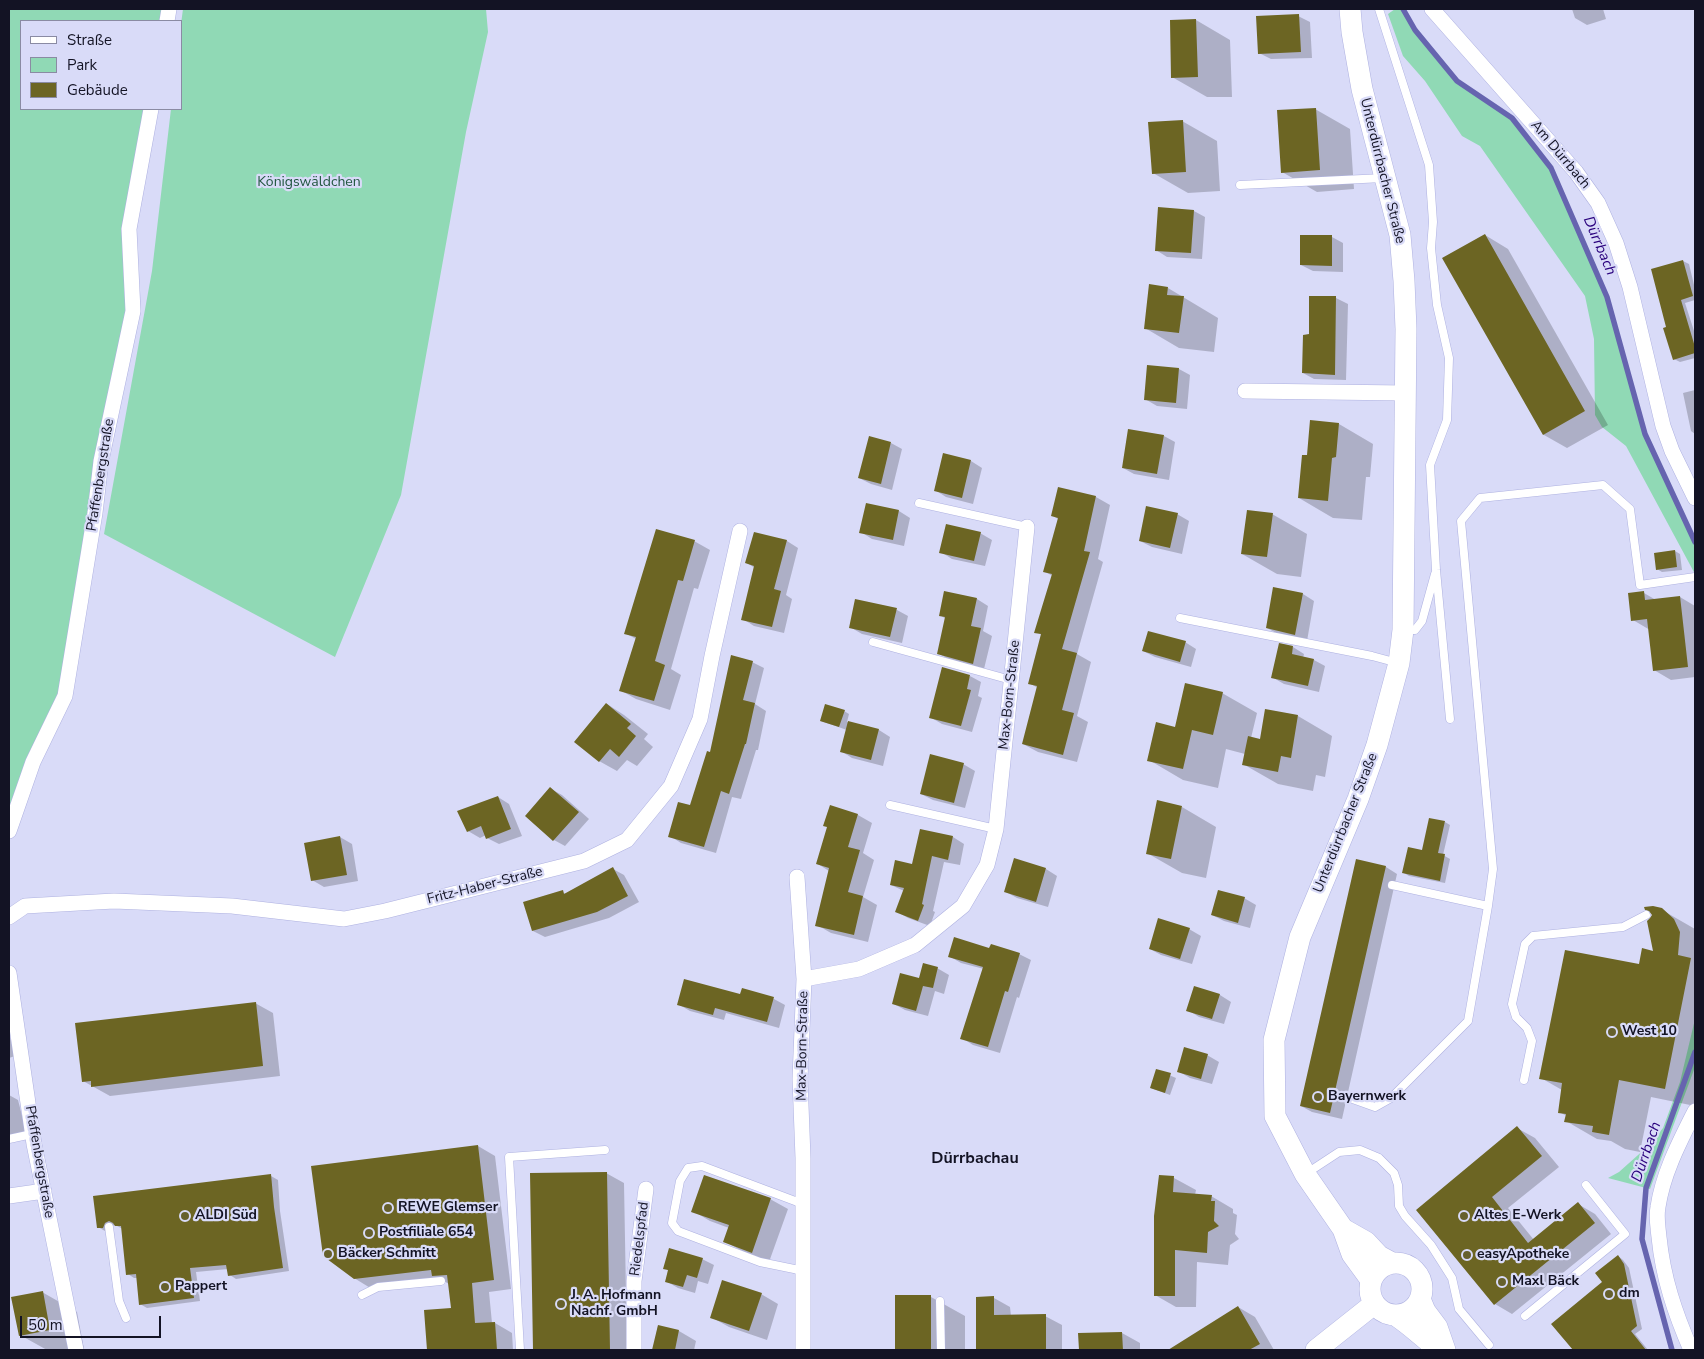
<!DOCTYPE html>
<html>
<head>
<meta charset="utf-8">
<style>
	body { margin:0 }
	#map { position:relative; width:1704px; height:1359px; overflow:hidden; background:#d9dbf8; font-family:"Nunito Sans",sans-serif }
	canvas { display:block }
	.frame { position:absolute; inset:0; border:10px solid #131324; pointer-events:none }
	.legend { position:absolute; left:20px; top:20px; width:162px; height:90px; box-sizing:border-box; background:#d9dbf8; border:1px solid #8a8ba3; margin:0; padding:6px 9px; list-style:none; font-size:15px; color:#131324 }
	.legend li { display:flex; align-items:center; gap:10px; height:25px }
	.legend b { width:25px; border:1px solid #8a8ba3 }
	.scale { position:absolute; left:20px; top:1316px; width:141px; height:22px; box-sizing:border-box; border:2px solid #131324; border-top:0; padding-left:6px; font-size:15px; line-height:18px; white-space:nowrap; color:#131324; -webkit-text-stroke:4px #d9dbf8; paint-order:stroke }
</style>
</head>
<body>
<div id="map">
<canvas width="1704" height="1359"></canvas>
<div class="frame"></div>
<ul class="legend">
<li><b style="height:6px;background:#fff"></b>Straße</li>
<li><b style="height:14px;background:#90d9b5"></b>Park</li>
<li><b style="height:14px;background:#6c6523"></b>Gebäude</li>
</ul>
<div class="scale">50 m</div>
</div>
<script>
const g = document.querySelector('canvas').getContext('2d');
g.lineJoin = 'round';
function fillPath(path, color) { g.fillStyle = color; g.fill(path, 'evenodd'); }
function strokePath(path, color, width, dash) { g.strokeStyle = color; g.lineWidth = width; g.lineCap = dash ? 'butt' : 'round'; g.setLineDash(dash || []); g.stroke(path); }
function label(font, color, halo, rows, align = 'center') {
  g.font = font + ' "Nunito Sans",sans-serif'; g.lineWidth = 4.5; g.setLineDash([]); g.textBaseline = 'middle'; g.strokeStyle = halo; g.fillStyle = color; for (const [text, x, y, turn = 0] of rows) {
    g.save(); g.translate(x, y); g.rotate((+turn || 0) * Math.PI / 180); g.textAlign = isNaN(turn) ? turn : align; if (halo) g.strokeText(text, 0, 0); g.fillText(text, 0, 0); g.restore();
  }
}
fillPath(new Path2D(`
	M9,9H169L167,21H21V109H151L129,229L133,311L65,696L9,831Z
	M183,9H486L488,32L466,132L401,495L335,657L104,534L152,271L171,109H181V24Z
	M1395,9H1403L1415,30L1457,81L1512,118L1551,168L1607,297L1645,434L1695,542V574L1626,446L1602,427L1595,415L1594,339L1585,296L1480,146L1462,136L1425,81L1403,56L1388,14Z
	M1695,1019V1067L1650,1189L1608,1178L1619,1172L1647,1147L1663,1128L1680,1082Z`), '#90d9b5');
fillPath(new Path2D(`
	M1572,9H1603L1606,19L1587,25L1575,18Z
	M1298,16L1310,22L1312,58L1271,59L1259,53Z
	M1196,20L1230,40L1232,97H1207L1172,77Z
	M1315,109L1350,129L1354,189L1317,192L1282,172Z
	M1182,121L1217,141L1220,191L1188,193L1153,173Z
	M1194,211L1205,217L1202,259L1167,257L1156,250Z
	M1485,235L1508,249L1608,425L1567,448L1544,435L1444,258Z
	M1332,237L1343,243V272L1313,271L1301,265Z
	M1683,261L1689,264L1695,289V300L1685,303L1695,334V358L1680,362L1674,359L1668,328Z
	M1168,288L1218,318L1214,352L1179,348L1145,328Z
	M1310,297L1336,298L1348,304L1346,380L1314,379L1303,373L1310,336Z
	M1148,366L1179,369L1190,375L1187,409L1157,406L1145,399Z
	M1695,390V434L1691,431L1683,393Z
	M1339,424L1373,444L1370,477H1366L1362,520L1333,518L1299,498L1309,457Z
	M1164,436L1175,442L1169,480L1134,474L1123,468Z
	M891,443L902,449L892,490L871,484L859,478Z
	M971,461L982,468L973,504L946,497L935,490Z
	M1096,497L1110,505L1098,559L1103,562L1077,654L1091,662L1077,716L1088,722L1077,762L1038,752L1023,744L1038,688L1029,683L1042,635L1036,632L1053,576L1045,572L1058,519L1052,515Z
	M867,505L899,511L910,518L904,546L872,539L861,532Z
	M1177,514L1189,521L1182,554L1152,547L1140,541Z
	M1272,514L1307,534L1301,577L1277,574L1242,554Z
	M754,533L787,541L798,548L786,595L792,599L784,633L754,626L743,619L755,568L747,563Z
	M980,533L992,540L985,566L952,559L941,552Z
	M694,541L710,550L698,589L694,588L671,669L681,675L670,710L636,699L620,690L636,639L625,633Z
	M1675,551L1680,554L1682,570L1662,572L1657,569Z
	M1274,589L1303,594L1314,601L1307,641L1278,634L1267,628Z
	M945,592L977,599L988,606L983,631L992,636L984,669L950,660L938,653L946,619L940,615Z
	M1644,593L1656,600L1680,597L1695,606V677L1671,680L1654,670L1650,630L1633,620Z
	M897,610L908,616L902,643L862,634L850,627Z
	M1185,642L1196,649L1191,667L1155,657L1143,651Z
	M1293,647L1304,654L1303,658L1314,660L1325,666L1319,692L1284,684L1272,677Z
	M752,662L764,668L755,704L766,711L758,750H756L741,799L732,797L716,853L681,843L670,836L690,807L711,753Z
	M970,676L981,682L978,696L982,698L972,732L942,724L930,717Z
	M1222,693L1257,713L1251,738L1261,740L1298,716L1332,736L1325,777L1316,775L1313,791L1278,784L1243,764L1245,754L1226,749L1218,788L1183,780L1149,760L1176,728Z
	M607,704L624,715L648,734L644,739L653,747L637,766L627,760L617,771L599,761Z
	M844,711L849,714L847,722L879,730L890,737L883,766L852,758L841,751L847,730L821,721Z
	M963,764L975,771L965,808L933,800L921,794Z
	M551,789L562,795L589,819L565,846L554,840Z
	M498,797L509,804L522,836L499,844L487,838L486,835L480,838L468,831Z
	M831,806L858,815L872,823L863,853L874,860L863,897L877,905L868,942L831,933L817,925L829,871L818,864L828,827Z
	M1182,807L1216,827L1206,878L1182,873L1147,853Z
	M1445,822L1450,825L1443,855L1450,859L1445,883L1409,876L1404,873Z
	M921,830L953,837L964,844L960,865L944,862L933,911L935,912L930,926L908,918L896,911L904,891L891,885L913,865Z
	M340,837L352,844L358,881L324,887L312,880Z
	M1357,861L1386,867L1397,874L1342,1119L1312,1112L1301,1106Z
	M613,869L624,875L639,902L609,918L545,937L533,931L562,892L566,894Z
	M1046,869L1057,876L1048,907L1017,898L1006,892Z
	M1244,898L1256,905L1250,928L1224,921L1212,915Z
	M1662,910L1695,929V1106L1651,1097L1640,1152L1625,1149L1611,1141L1597,1139L1566,1121L1567,1116L1559,1112L1562,1090L1541,1078L1640,965L1655,952L1653,915Z
	M1189,929L1201,936L1192,964L1161,955L1150,949Z
	M990,950L1019,954L1031,960L1019,998L1017,997L1000,1053L973,1045L962,1038L984,969L961,963L949,956Z
	M937,968L949,975L944,994L935,991L928,1016L905,1010L894,1004L920,980Z
	M1195,987L1220,995L1231,1002L1224,1024L1199,1017L1188,1010Z
	M743,990L774,999L785,1005L779,1028L726,1013L724,1020L690,1011L678,1004L741,995Z
	M255,1003L273,1013L280,1076L110,1096L83,1081Z
	M9,1033L15,1056L9,1058Z
	M1207,1055L1219,1062L1212,1084L1190,1078L1178,1071Z
	M1157,1070L1176,1078L1170,1095L1151,1088Z
	M9,1095L18,1100L27,1135L9,1140Z
	M1517,1128L1535,1138L1559,1167L1508,1208L1534,1240L1578,1204L1595,1214L1611,1234L1512,1314L1495,1304L1418,1210Z
	M478,1146L495,1156L511,1289L489,1292L492,1323H495L512,1333L513,1350H428L425,1311L452,1309L449,1284L442,1280L372,1289L354,1278Z
	M606,1173L624,1183L627,1350H534L531,1175Z
	M271,1176L278,1180L280,1211L289,1271L236,1279L230,1275L228,1269L196,1272L200,1301L147,1308L140,1304L137,1278H134L128,1274L123,1229L115,1225L112,1226L110,1231H105L98,1227L94,1197Z
	M1160,1176L1174,1178L1196,1190L1195,1195L1211,1196L1233,1209V1213L1237,1215L1235,1234L1239,1239L1230,1245L1228,1265L1197,1262L1196,1307H1176L1155,1295Z
	M770,1199L788,1209L769,1262L742,1251L724,1241L729,1228L710,1221L693,1211Z
	M1618,1256L1623,1260L1629,1268L1642,1329L1635,1334L1648,1350H1574L1553,1324L1604,1282Z
	M702,1259L714,1265L708,1284L698,1281L695,1293L678,1288L666,1281L669,1271L665,1268Z
	M42,1292L77,1312L84,1349L47,1350L20,1335Z
	M761,1294L778,1304L767,1340L729,1327L711,1317Z
	M896,1297H931L965,1316V1350H897Z
	M977,1298H994L1010,1307L1011,1316H1045L1062,1325V1350H978Z
	M1238,1307L1255,1317L1274,1350H1170Z
	M658,1326L679,1331L696,1341L694,1350H653Z
	M1122,1333L1140,1343V1350H1080V1334Z`), '#0003');
strokePath(new Path2D(`
	M1403,9L1415,30L1457,81L1512,118L1551,168L1607,297L1645,434L1695,542
	M1672,1350L1642,1239L1646,1188L1695,1052`), '#6664af', 5.5);
fillPath(new Path2D(`
	M1299,14L1301,52L1258,54L1256,16Z
	M1196,19L1198,77L1171,78L1170,20Z
	M1316,108L1320,170L1281,173L1277,110Z
	M1183,120L1186,172L1152,174L1148,122Z
	M1158,207L1194,210L1191,253L1155,251Z
	M1485,234L1585,411L1543,435L1442,258Z
	M1300,235H1332V266L1300,265Z
	M1683,260L1693,296L1681,300L1695,347V353L1673,360L1663,328L1666,327L1651,269Z
	M1149,284L1168,287L1167,295L1184,296L1179,333L1144,329Z
	M1309,296H1336L1335,375L1302,373L1303,335L1309,334Z
	M1147,365L1179,368L1176,403L1144,400Z
	M1310,420L1339,423L1336,457L1332,458L1328,501L1298,498L1302,455H1307Z
	M1128,429L1164,435L1157,474L1122,468Z
	M869,436L891,442L881,484L858,478Z
	M943,453L971,460L962,498L934,491Z
	M1058,487L1096,496L1084,551L1090,552L1062,649L1077,653L1062,710L1074,713L1063,755L1022,744L1037,686L1028,684L1041,634L1034,633L1052,574L1043,572L1058,518L1051,516Z
	M866,503L899,510L893,540L859,533Z
	M1146,506L1178,513L1170,548L1139,541Z
	M1247,510L1273,513L1267,557L1241,554Z
	M946,524L981,532L974,561L939,553Z
	M656,529L695,540L683,581L678,580L655,661L665,665L654,701L619,691L636,637L624,634Z
	M754,532L787,540L774,589L781,591L772,627L741,620L754,566L745,563Z
	M1675,550L1677,567L1656,570L1654,553Z
	M1273,587L1303,593L1295,635L1266,628Z
	M944,591L977,598L971,626L981,628L973,664L937,654L945,617L939,616Z
	M1644,591L1645,600L1680,596L1688,667L1653,671L1647,619L1631,621L1628,593Z
	M855,599L897,608L890,637L849,628Z
	M1148,631L1186,641L1180,662L1142,651Z
	M1279,643L1293,646L1292,654L1314,659L1308,686L1271,678Z
	M731,655L753,661L743,700L755,703L746,744H745L729,794L721,791L704,847L668,837L678,802L690,805L707,751L710,752Z
	M942,667L970,675L967,689L971,690L961,726L929,718Z
	M1185,683L1223,692L1213,735L1192,730L1183,769L1147,761L1156,722L1175,727Z
	M606,703L631,724L627,728L636,736L619,757L610,749L599,762L574,742Z
	M825,704L845,710L839,727L820,721Z
	M1265,709L1298,715L1291,758L1281,756L1278,772L1242,765L1248,736L1260,739Z
	M848,721L879,729L871,760L840,752Z
	M930,754L964,763L954,803L920,794Z
	M550,787L579,812L553,841L525,816Z
	M498,796L511,829L486,839L481,826L467,832L457,811Z
	M1157,800L1182,806L1171,859L1146,854Z
	M830,805L858,814L848,847L860,850L848,892L863,896L854,935L815,926L829,868L816,864L827,827L823,826Z
	M1429,818L1445,821L1438,853L1445,854L1440,881L1402,873L1408,847L1422,850Z
	M920,829L953,836L948,860L932,856L922,904L924,905L918,921L895,912L904,888L890,885L895,860L912,864Z
	M340,836L347,875L311,881L304,843Z
	M1014,858L1046,868L1036,902L1004,892Z
	M1356,859L1386,866L1330,1113L1300,1106Z
	M613,867L628,896L597,912L532,931L523,902L563,890L564,894Z
	M1218,890L1245,897L1238,923L1211,915Z
	M1653,906L1662,908L1674,919L1680,932L1678,955L1691,958L1665,1089L1619,1080L1609,1135L1592,1132L1593,1126L1564,1122L1566,1114L1558,1113L1562,1083L1539,1079L1565,950L1639,964L1642,948L1653,951L1647,921L1650,918L1652,915L1649,911L1645,910L1644,907Z
	M1158,918L1190,928L1180,959L1149,949Z
	M954,937L989,948L991,944L1020,953L1008,992L1005,991L988,1047L960,1039L983,967L948,957Z
	M923,963L938,967L933,988L923,986L916,1011L892,1004L900,973L919,978Z
	M684,979L740,994L742,988L774,997L767,1022L715,1008L713,1015L677,1005Z
	M1194,986L1220,994L1212,1019L1186,1011Z
	M256,1002L263,1066L91,1087V1081L82,1082L75,1023Z
	M1184,1047L1208,1054L1201,1079L1177,1072Z
	M1156,1069L1171,1073L1165,1093L1150,1088Z
	M1517,1126L1542,1156L1492,1197L1528,1243L1578,1202L1595,1223L1494,1305L1416,1210Z
	M478,1145L494,1280L472,1283L475,1323L495,1322L497,1350H427L424,1310L451,1308L447,1275L432,1276L431,1270L354,1279L323,1256L311,1166Z
	M607,1172L610,1350H533L530,1173Z
	M271,1174L274,1207L283,1268L228,1276L226,1265L190,1268L194,1298L139,1305L136,1274L126,1275L121,1226H115L113,1223L109,1221L105,1223L103,1228H97L93,1196Z
	M704,1175L771,1198L752,1253L723,1242L729,1225L691,1212Z
	M1159,1175L1174,1176L1173,1192L1212,1195L1211,1201H1215L1214,1221L1219,1226L1208,1232L1207,1253L1175,1250V1296H1154V1216Z
	M669,1248L703,1258L697,1278L687,1275L683,1287L665,1282L668,1270L663,1269Z
	M1618,1255L1624,1264L1637,1326L1631,1331L1646,1350H1573L1551,1324L1602,1282L1595,1273Z
	M722,1280L762,1293L749,1331L710,1318Z
	M43,1291L50,1330L19,1336L11,1297Z
	M895,1295H931V1350H895Z
	M994,1296V1315L1046,1314V1350H976V1297Z
	M1238,1306L1260,1344L1249,1350H1168Z
	M658,1325L679,1330L675,1350H652Z
	M1122,1332L1123,1350H1079L1078,1333Z`), '#6c6523');
const lane = new Path2D(`
	M1379,9L1429,165L1433,222L1431,248L1437,305L1449,358L1447,420L1430,465L1436,570L1450,719
	M1240,185L1383,178
	M919,503L1027,527
	M1180,618L1372,656L1398,663
	M1404,630H1415L1422,621L1435,574
	M873,642L1011,680
	M890,805L996,829
	M1488,906L1493,869L1461,521L1480,498L1603,485L1630,509L1640,585L1695,577
	M1524,1080L1532,1041L1527,1028L1516,1017L1512,1004L1525,944L1533,936L1623,927L1646,915
	M1347,1097L1375,1107L1391,1098L1468,1021L1488,906L1392,885
	M9,1139L32,1134
	M1307,1173L1339,1152L1360,1150L1379,1158L1394,1173L1398,1185L1399,1206L1405,1216L1431,1245L1452,1278L1459,1309L1489,1345
	M803,1204L702,1166L688,1168L680,1181L672,1223L678,1231L760,1262L804,1271
	M109,1227L119,1301L126,1318
	M362,1295L378,1287L441,1281
	M940,1301L941,1350
	M1525,1316L1625,1234L1586,1185
	M520,1350L509,1157L605,1150`);
const street = new Path2D(`
	M1432,9L1576,172L1598,203L1616,243L1630,287L1663,426L1672,451L1695,498
	M167,21L169,9
	M1245,391L1405,393
	M9,831L33,762L65,696L95,513L101,461L133,311L129,229L151,109
	M797,877L804,979L800,1079L803,1158V1350
	M9,917L25,906L114,901L232,906L344,919L385,911L584,861L627,840L671,786L700,719L712,656L740,531
	M9,973L34,1144L76,1350
	M804,979L859,969L915,945L963,906L987,865L996,829L1027,527
	M9,1196L44,1191
	M634,1350V1281L646,1189
	M1691,1350C1675,1313 1663,1278 1659,1237C1658,1227 1656,1217 1658,1207C1663,1173 1680,1141 1695,1111`);
const secondary = new Path2D(`
	M1350,9L1352,32L1362,89L1400,235L1404,281L1406,329L1403,630L1399,663L1377,745L1358,799L1300,937L1274,1040L1275,1116L1305,1174L1343,1229L1352,1254L1371,1280
	M1343,1229L1366,1242L1379,1256L1392,1263
	M1370 1289a26 26 0 1 1 52 0a26 26 0 1 1-52 0Z
	M1420,1299L1425,1311L1437,1327L1445,1350
	M1395,1315C1411,1325 1424,1339 1440,1350
	M1316,1350L1374,1304`);
strokePath(lane, '#aeb1e0', 9);
strokePath(street, '#aeb1e0', 16);
strokePath(secondary, '#aeb1e0', 22);
strokePath(lane, '#fff', 8);
strokePath(street, '#fff', 15);
strokePath(secondary, '#fff', 21);
for (const [x, y, r, color] of [
	[1612,1032,5,"#66602c"],
	[1318,1097,5,"#66602c"],
	[388,1208,5,"#66602c"],
	[185,1216,5,"#66602c"],
	[1464,1216,5,"#66602c"],
	[369,1233,5,"#66602c"],
	[328,1254,5,"#66602c"],
	[1467,1255,5,"#66602c"],
	[1502,1282,5,"#66602c"],
	[165,1287,5,"#66602c"],
	[1609,1294,5,"#66602c"],
	[561,1304,5,"#66602c"]
]) { const dot = new Path2D(); dot.arc(x, y, r, 0, 2 * Math.PI); g.fillStyle = color; g.fill(dot); strokePath(dot, '#d9dbf8', 2); }
label('14px', '#131324', '#d9dbf8', [
	["Am Dürrbach",1560,155,50],
	["Unterdürrbacher Straße",1382,171,76],
	["Pfaffenbergstraße",101,475,-81],
	["Max-Born-Straße",1010,695,-84],
	["Unterdürrbacher Straße",1346,823,-68],
	["Fritz-Haber-Straße",485,886,-14],
	["Max-Born-Straße",803,1046,-89],
	["Pfaffenbergstraße",39,1162,80],
	["Riedelspfad",640,1239,-83]
]);
label('14px', '#21563f', '#d9dbf8', [
	["Königswäldchen",309,183]
]);
label('bold 14px', '#131324', '#d9dbf8', [
	["West 10",1622,1032],
	["Bayernwerk",1328,1097],
	["REWE Glemser",398,1208],
	["ALDI Süd",195,1216],
	["Altes E-Werk",1474,1216],
	["Postfiliale 654",379,1233],
	["Bäcker Schmitt",338,1254],
	["easyApotheke",1477,1255],
	["Maxl Bäck",1512,1282],
	["Pappert",175,1287],
	["dm",1619,1294],
	["J. A. Hofmann",571,1296],
	["Nachf. GmbH",571,1312]
], 'left');
label('italic 15px', '#29007d', '#d9dbf8', [
	["Dürrbach",1599,246,67],
	["Dürrbach",1647,1152,-71]
]);
label('bold 16px', '#131324', '#d9dbf8', [
	["Dürrbachau",975,1159]
]);
</script>
</body>
</html>
